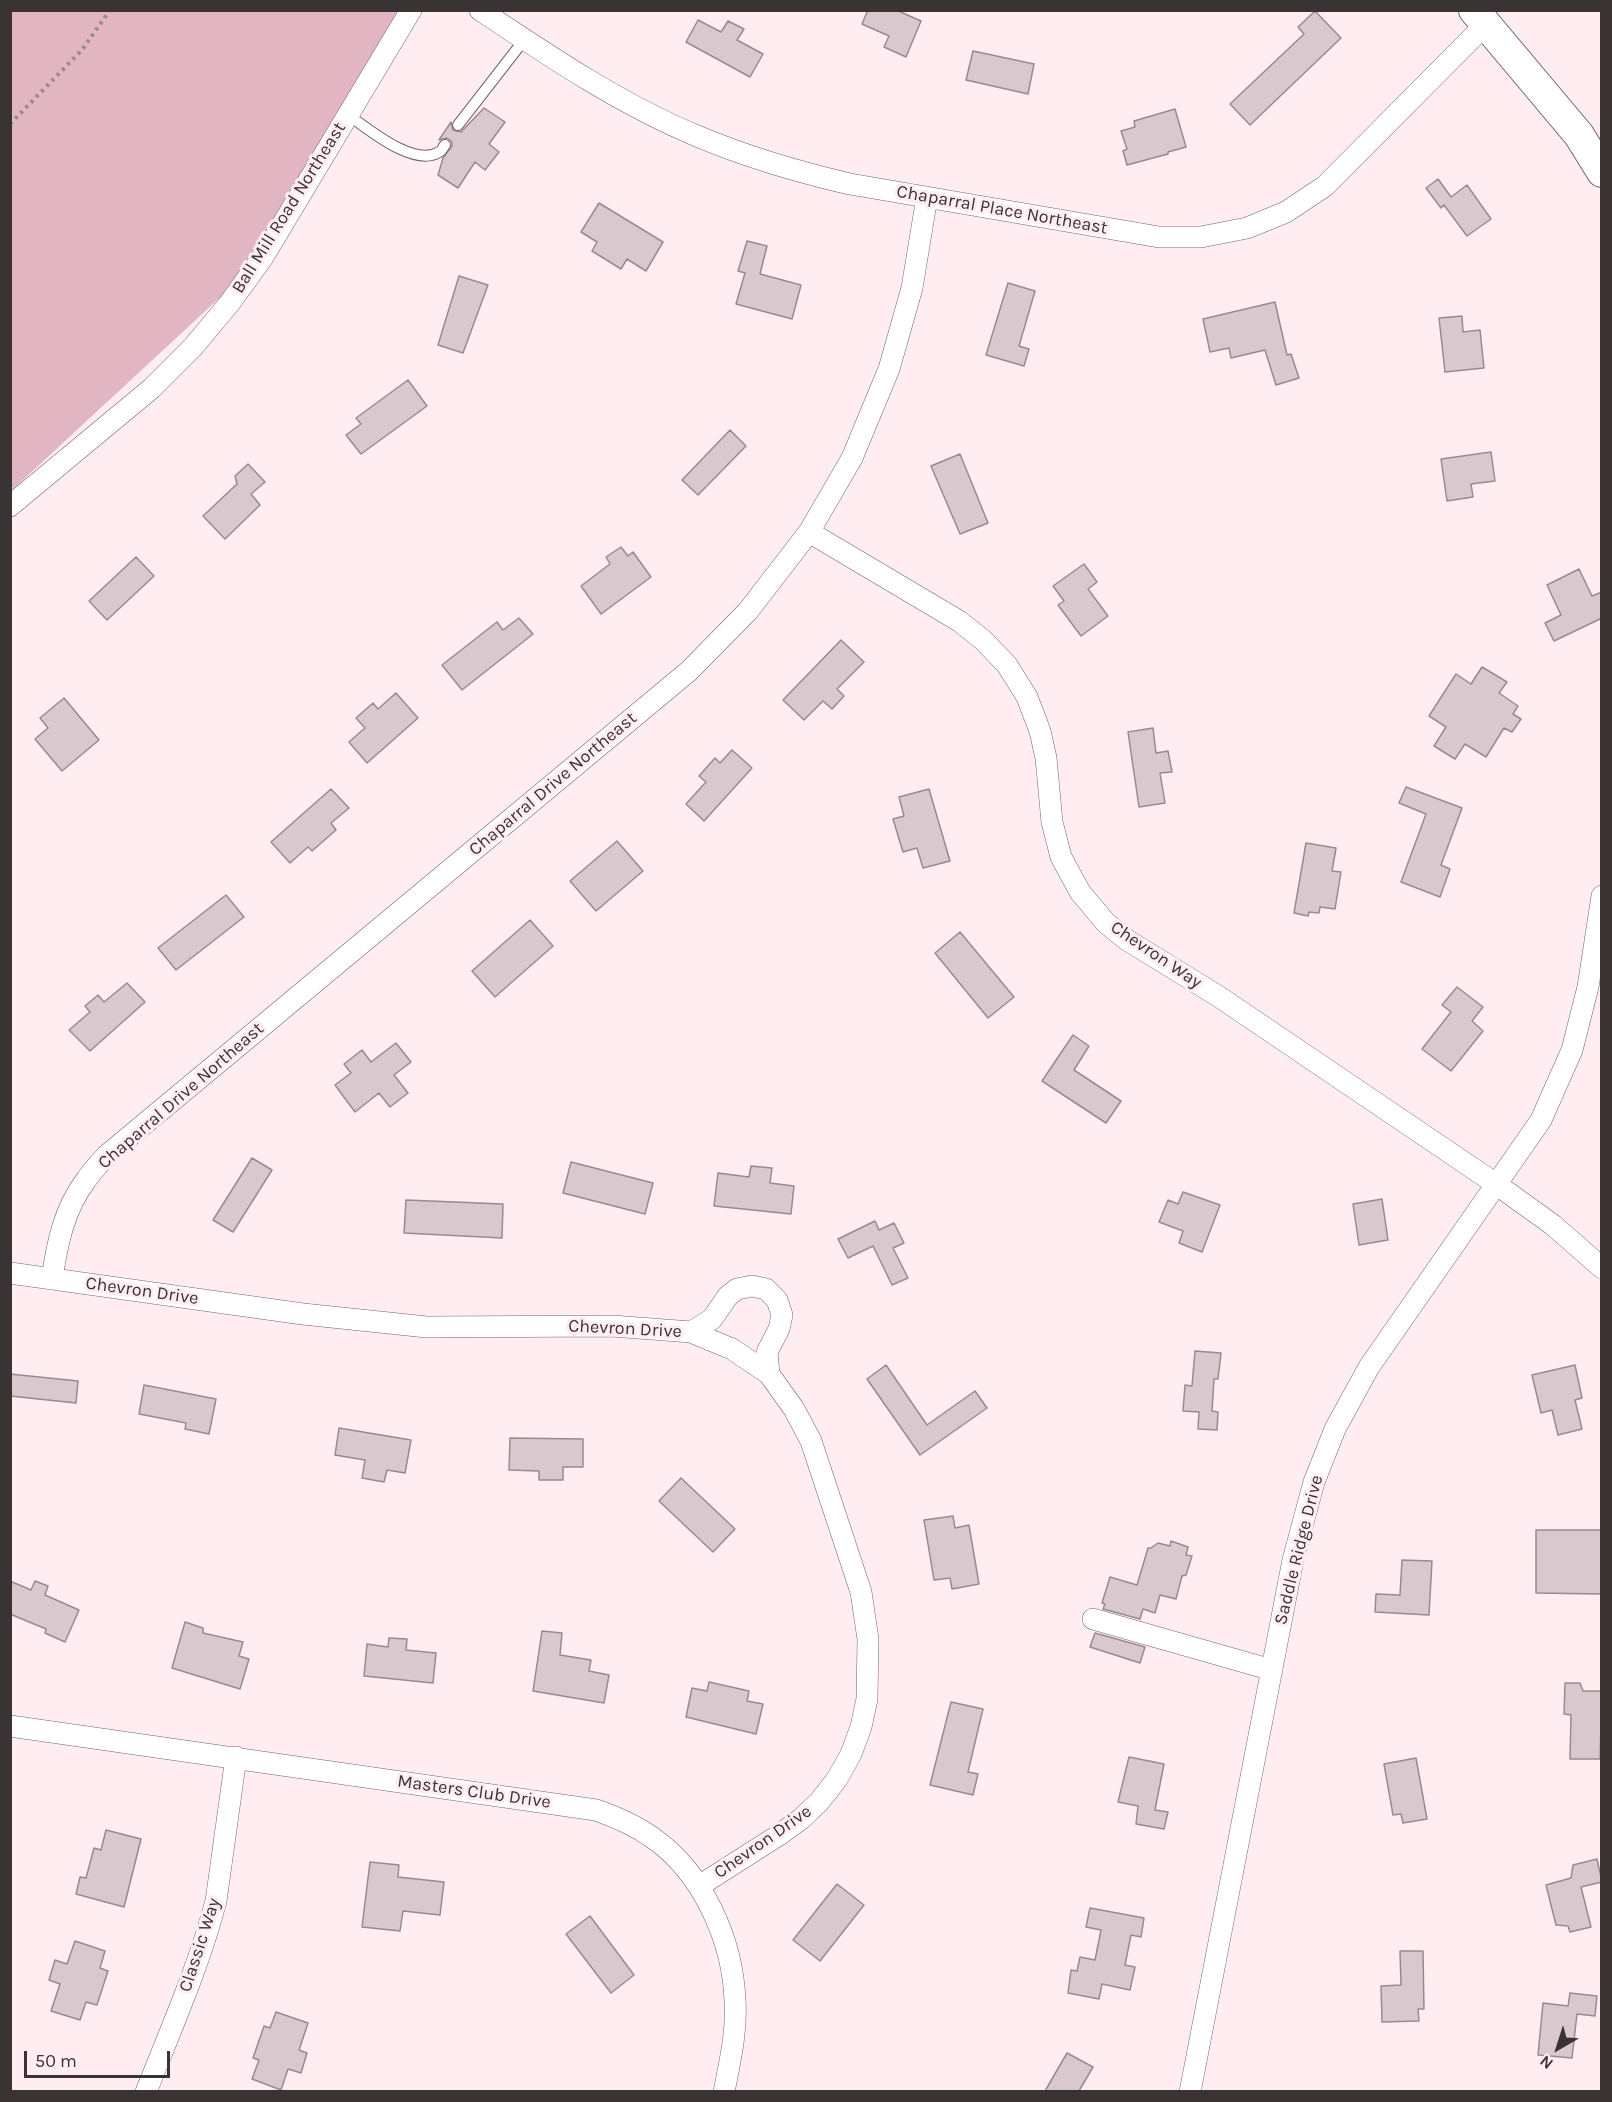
<!DOCTYPE html>
<html>
<head>
<meta charset="utf-8">
<style>
	body { margin:0 }
	#map { position:relative; width:1612px; height:2102px; overflow:hidden; background:#ffedf2; font-family:Karla,sans-serif }
	canvas { display:block }
	.frame { position:absolute; inset:0; border:12px solid #393334; pointer-events:none }
	.north { position:absolute; left:1528px; top:2018px; width:60px; height:60px; -webkit-text-stroke:4px #ffedf2; paint-order:stroke; rotate:219deg; font-size:16px; font-weight:700; line-height:24px; text-align:center; color:#393334 }
	.north::after { content:''; display:block; margin:auto; width:21px; height:27px; background:#393334; clip-path:polygon(50% 0,100% 100%,50% 72%,0 100%) }
	.scale { position:absolute; left:24px; top:2051px; width:146px; height:27px; box-sizing:border-box; border:3px solid #393334; border-top:0; padding-left:8px; font-size:18px; line-height:21px; white-space:nowrap; color:#393334; -webkit-text-stroke:4px #ffedf2; paint-order:stroke }
</style>
</head>
<body>
<div id="map">
<canvas width="1612" height="2102"></canvas>
<div class="frame"></div>
<div class="north">N</div>
<div class="scale">50 m</div>
</div>
<script>
const g = document.querySelector('canvas').getContext('2d');
g.lineJoin = 'round';
function fillPath(path, color) { g.fillStyle = color; g.fill(path, 'evenodd'); }
function strokePath(path, color, width, dash) { g.strokeStyle = color; g.lineWidth = width; g.lineCap = dash ? 'butt' : 'round'; g.setLineDash(dash || []); g.stroke(path); }
function label(font, color, halo, rows, align = 'center') {
  g.font = font + ' Karla,sans-serif'; g.lineWidth = 6; g.setLineDash([]); g.textBaseline = 'middle'; g.strokeStyle = halo; g.fillStyle = color; for (const [text, x, y, turn = 0] of rows) {
    g.save(); g.translate(x, y); g.rotate((+turn || 0) * Math.PI / 180); g.textAlign = isNaN(turn) ? turn : align; if (halo) g.strokeText(text, 0, 0); g.fillText(text, 0, 0); g.restore();
  }
}
fillPath(new Path2D(`
	M11,11H409L228,290L11,491Z`), '#e2b5c2');
const building = new Path2D(`
	M868,10H896L921,21L906,57L884,47L889,36L862,24Z
	M1315,11L1341,38L1250,125L1230,104L1304,34L1298,27Z
	M698,20L721,32L728,21L744,29L737,40L763,54L750,77L686,42Z
	M973,51L1034,64L1028,94L966,80Z
	M484,108L505,122L489,144L499,152L485,170L475,162L458,188L438,175L443,158L452,146V142L447,138L439,140L451,122L453,130L461,132Z
	M1175,109L1186,147L1168,152V154L1127,165L1123,151L1127,149L1121,131L1135,127L1134,121Z
	M1438,179L1451,197L1467,185L1491,219L1467,236L1444,205L1441,208L1426,188Z
	M599,203L663,242L646,271L627,259L621,269L592,251L597,242L581,232Z
	M747,241L767,246L760,274L801,285L792,319L736,304L745,273L738,271Z
	M459,276L488,285L463,353L438,345Z
	M1008,283L1035,291L1019,346L1029,349L1024,366L986,355Z
	M1275,302L1287,355L1291,354L1299,378L1276,385L1265,350L1231,358L1229,348L1210,352L1203,319Z
	M1462,316L1463,332L1480,330L1484,368L1445,372L1439,318Z
	M408,380L427,406L361,454L346,435L361,424L356,418Z
	M730,430L746,446L698,495L682,480Z
	M1491,452L1495,481L1471,484L1473,497L1447,501L1441,459Z
	M960,454L988,523L960,534L931,466Z
	M248,464L265,482L251,494L260,505L225,539L203,516L237,484L235,476Z
	M621,547L628,556L633,552L651,577L601,614L581,586L610,564L606,557Z
	M136,557L154,576L107,620L89,601Z
	M1084,564L1097,582L1088,589L1108,616L1081,636L1058,605L1064,601L1053,586Z
	M1579,569L1592,596L1602,592V618L1554,641L1545,623L1561,615L1547,585Z
	M519,618L533,634L462,690L442,665L497,622L503,630Z
	M841,640L864,662L837,689L844,696L832,709L823,701L804,720L783,700Z
	M1482,667L1507,682L1499,693L1518,706L1513,714L1521,719L1512,732L1504,728L1486,757L1465,744L1455,759L1434,746L1446,727L1429,716L1456,674L1471,684Z
	M396,693L418,718L367,763L349,742L365,728L356,718L373,703L378,709Z
	M64,698L99,740L62,771L35,739L48,728L40,718Z
	M1153,728L1156,753L1168,751L1172,772L1160,773L1165,803L1139,807L1128,732Z
	M732,750L752,768L704,821L686,804L706,782L699,776L715,758L720,763Z
	M1406,787L1462,808L1441,865L1450,869L1440,897L1401,882L1426,814L1399,803Z
	M331,789L349,808L331,823L336,830L312,851L308,847L290,863L271,842Z
	M929,789L950,861L923,868L917,848L903,852L893,819L904,816L899,797Z
	M617,841L643,871L596,911L570,881Z
	M1306,843L1336,848L1332,871L1341,872L1335,909L1320,907L1319,913L1309,912L1308,916L1294,913Z
	M226,895L244,917L176,970L158,948Z
	M530,920L553,946L495,997L472,971Z
	M960,932L1014,997L988,1018L935,953Z
	M127,983L145,1002L90,1051L69,1030L90,1012L85,1006L98,995L104,1002Z
	M1457,987L1483,1007L1472,1021L1483,1031L1451,1071L1422,1049L1451,1012L1442,1005Z
	M1073,1035L1089,1046L1074,1070L1121,1101L1106,1123L1042,1081Z
	M396,1043L411,1062L394,1075L408,1093L390,1107L379,1093L355,1112L335,1085L351,1073L344,1064L362,1050L371,1062Z
	M252,1158L272,1170L233,1232L213,1220Z
	M571,1162L653,1183L645,1214L563,1193Z
	M751,1166L772,1168L770,1183L794,1186L791,1214L714,1206L718,1173L749,1177Z
	M1183,1192L1220,1205L1202,1252L1179,1243L1183,1231L1159,1222L1168,1200L1178,1204Z
	M1382,1199L1388,1240L1359,1245L1353,1204Z
	M406,1200L503,1204L502,1238L404,1233Z
	M875,1221L879,1230L894,1223L904,1243L893,1248L908,1278L892,1285L873,1246L848,1258L838,1239Z
	M1195,1351L1221,1353L1218,1379H1214L1212,1411L1218,1412L1217,1430L1198,1429L1199,1412L1183,1411L1185,1385L1192,1386Z
	M886,1365L927,1425L975,1391L987,1408L920,1455L867,1379Z
	M1575,1365L1582,1398L1575,1400L1582,1429L1558,1435L1552,1410L1541,1413L1532,1375Z
	M10,1374L78,1381L76,1403L10,1396Z
	M144,1385L216,1399L209,1434L185,1429L186,1423L139,1414Z
	M339,1428L411,1440L405,1473L387,1470L384,1482L362,1478L365,1460L335,1455Z
	M510,1438L583,1439V1467H563V1480H539V1471L509,1470Z
	M681,1478L735,1529L713,1552L659,1501Z
	M953,1516L955,1528L969,1525L979,1584L952,1589L950,1578L934,1580L924,1520Z
	M1536,1530H1602V1594L1536,1593Z
	M1171,1541L1188,1547L1186,1555L1192,1556L1186,1575L1182,1576L1176,1599L1160,1595L1155,1613L1143,1609L1140,1619L1103,1609L1105,1604L1102,1603L1110,1577L1137,1585L1148,1548H1151L1158,1543L1170,1546Z
	M1402,1560L1432,1561L1429,1615L1375,1612L1376,1594L1400,1595Z
	M10,1581L31,1590L35,1581L48,1586L45,1595L79,1610L65,1642L45,1633L46,1629L10,1614Z
	M185,1622L203,1628V1633L243,1642L239,1656L249,1659L240,1689L172,1668Z
	M542,1631L562,1633L560,1655L591,1660L589,1671L609,1675L604,1703L533,1691Z
	M1095,1633L1145,1647L1140,1663L1090,1647Z
	M389,1638L407,1639L406,1650L436,1653L433,1683L364,1676L367,1644L388,1647Z
	M709,1682L749,1691L747,1701L763,1704L756,1734L686,1717L692,1688L707,1691Z
	M1565,1683H1580L1583,1691H1602L1600,1759H1570L1571,1715L1564,1714Z
	M951,1702L983,1709L968,1772L978,1774L973,1795L930,1785Z
	M1129,1757L1164,1764L1155,1810L1168,1812L1164,1829L1136,1824L1138,1806L1118,1802Z
	M1416,1758L1427,1819L1403,1823L1401,1814L1393,1815L1384,1764Z
	M106,1830L141,1839L124,1907L76,1894L80,1877L86,1878L94,1848L101,1850Z
	M1597,1859L1602,1882L1581,1887L1591,1927L1570,1932L1568,1926L1556,1925L1546,1885L1571,1878L1573,1865Z
	M370,1862L399,1865L398,1877L444,1882L440,1915L403,1911L400,1931L362,1927Z
	M837,1884L864,1905L820,1961L793,1940Z
	M1090,1908L1144,1918L1141,1937L1131,1935L1125,1965L1135,1967L1130,1990L1102,1984L1099,1999L1068,1993L1071,1970L1077,1971L1080,1957L1095,1960L1101,1930L1086,1927Z
	M590,1916L634,1975L611,1993L566,1934Z
	M75,1941L105,1951L100,1968L108,1971L97,2005L86,2002L80,2020L51,2011L60,1984L49,1980L55,1960L67,1964Z
	M1400,1951H1423L1424,2009H1418L1419,2021L1382,2022L1381,1986L1401,1985Z
	M1570,1993L1597,1996L1595,2016L1577,2014L1572,2058L1538,2055L1543,2003L1568,2006Z
	M276,2012L308,2023L299,2050L307,2053L301,2073L288,2069L281,2090L252,2079L259,2060L253,2058L264,2026L270,2028Z
	M1067,2053L1093,2067L1079,2091H1045Z`);
fillPath(building, '#d9c8cd');
strokePath(building, '#9a8a8f', 1.5);
const lane = new Path2D(`
	M347,114C367,128 414,168 439,152C442,151 443,147 445,145
	M458,125L524,40`);
const street = new Path2D(`
	M480,10C549,56 620,104 697,136C747,157 798,172 850,184L1159,237H1201L1247,228L1286,212L1325,186L1486,24
	M10,506L152,388L193,347L229,304L263,257L411,10
	M809,532L959,621L983,640L1007,665L1027,697L1040,731L1046,758L1052,822L1061,857L1080,892L1106,923L1127,940L1218,996L1496,1184L1553,1225L1602,1268
	M10,1273L303,1314L427,1327L612,1326L691,1332L732,1349L769,1374L794,1409L811,1441L861,1592L868,1639L867,1699L861,1727L851,1754L837,1779L819,1802L801,1819L779,1835L699,1886
	M52,1279C57,1244 64,1209 86,1180C92,1171 100,1163 107,1155L689,671L748,611L809,532L852,458L889,369L912,288L927,197
	M691,1332L712,1319L728,1296L737,1289L752,1286L766,1289L777,1300L782,1315L779,1329L767,1352L769,1374
	M1093,1619L1272,1670
	M10,1726L596,1810C616,1817 635,1825 653,1838C703,1873 733,1941 735,2001C737,2032 730,2061 724,2092
	M146,2092C171,2029 199,1966 216,1901L236,1757
	M1190,2092L1293,1560L1314,1482L1335,1429L1369,1367L1541,1120L1572,1050L1588,987L1602,896`);
const secondary = new Path2D(`
	M1474,10L1579,135L1602,172`);
strokePath(lane, '#736468', 12);
strokePath(street, '#736468', 22);
strokePath(secondary, '#736468', 32);
strokePath(new Path2D(`
	M10,124L82,50L110,10`), '#968b8e', 4, [3, 4.5]);
strokePath(lane, '#fff', 10);
strokePath(street, '#fff', 21);
strokePath(secondary, '#fff', 30);
label('18px', '#393334', '#ffedf2', [
	["Ball Mill Road Northeast",289,208,-58],
	["Chaparral Place Northeast",1002,210,10],
	["Chaparral Drive Northeast",553,784,-40],
	["Chevron Way",1156,955,34],
	["Chaparral Drive Northeast",181,1096,-41],
	["Chevron Drive",142,1291,8],
	["Chevron Drive",625,1329,3],
	["Saddle Ridge Drive",1299,1550,-76],
	["Masters Club Drive",474,1792,8],
	["Chevron Drive",763,1842,-35],
	["Classic Way",200,1945,-72]
]);
</script>
</body>
</html>
